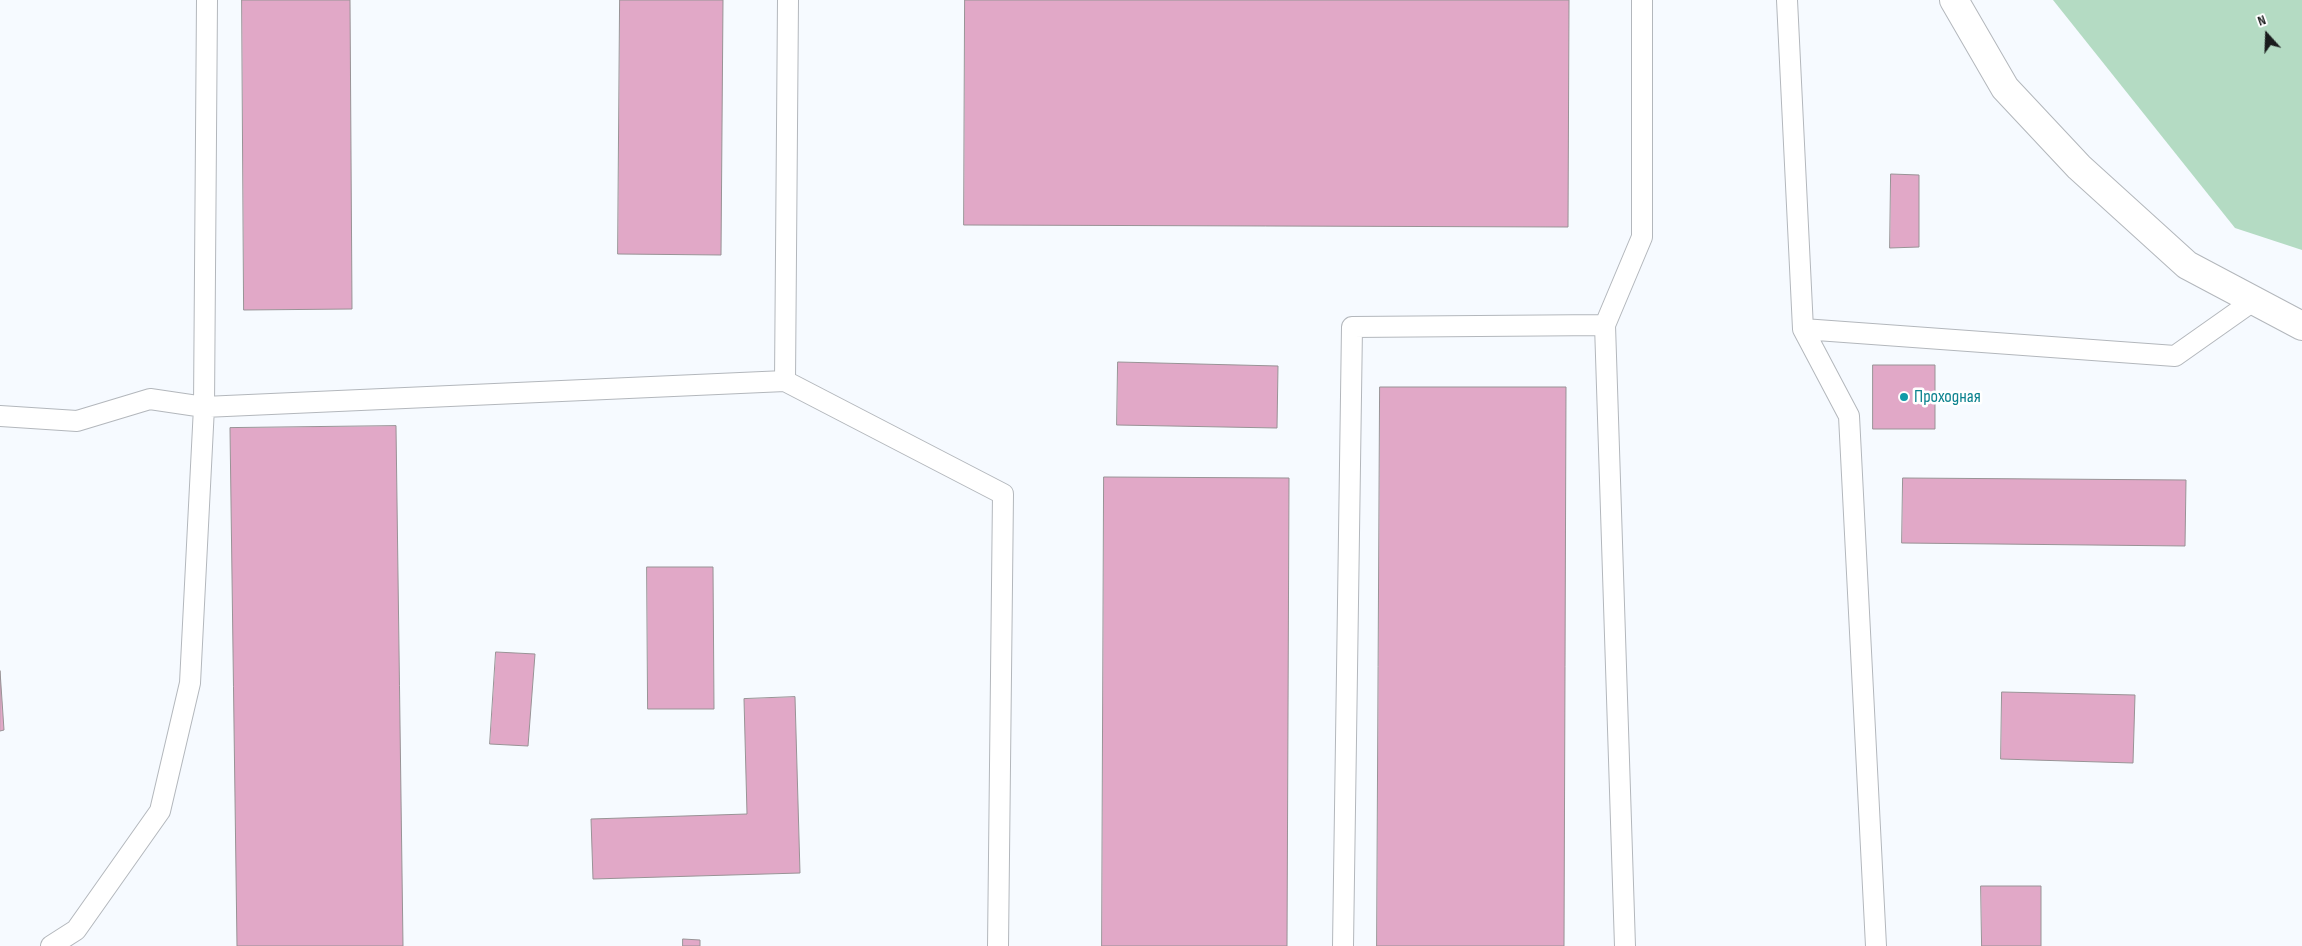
<!DOCTYPE html>
<html>
<head>
<meta charset="utf-8">
<style>
	body { margin:0 }
	#map { position:relative; width:2302px; height:946px; overflow:hidden; background:#f6faff; font-family:"Sofia Sans Condensed",sans-serif }
	canvas { display:block }
	.north { position:absolute; left:2242px; top:10px; width:50px; height:50px; -webkit-text-stroke:4px #fff; paint-order:stroke; rotate:340deg; font-size:14px; font-weight:700; line-height:20px; text-align:center; color:#1a1c1d }
	.north::after { content:''; display:block; margin:auto; width:18px; height:22px; background:#1a1c1d; clip-path:polygon(50% 0,100% 100%,50% 72%,0 100%) }
</style>
</head>
<body>
<div id="map">
<canvas width="2302" height="946"></canvas>
<div class="north">N</div>
</div>
<script>
const g = document.querySelector('canvas').getContext('2d');
g.lineJoin = 'round';
function fillPath(path, color) { g.fillStyle = color; g.fill(path, 'evenodd'); }
function strokePath(path, color, width, dash) { g.strokeStyle = color; g.lineWidth = width; g.lineCap = dash ? 'butt' : 'round'; g.setLineDash(dash || []); g.stroke(path); }
function label(font, color, halo, rows, align = 'center') {
  g.font = font + ' "Sofia Sans Condensed",sans-serif'; g.lineWidth = 5; g.setLineDash([]); g.textBaseline = 'middle'; g.strokeStyle = halo; g.fillStyle = color; for (const [text, x, y, turn = 0] of rows) {
    g.save(); g.translate(x, y); g.rotate((+turn || 0) * Math.PI / 180); g.textAlign = isNaN(turn) ? turn : align; if (halo) g.strokeText(text, 0, 0); g.fillText(text, 0, 0); g.restore();
  }
}
fillPath(new Path2D(`
	M2053,0H2302V250L2235,228Z`), '#b4dbc3');
const building = new Path2D(`
	M242,0H350L352,309L244,310Z
	M620,0H723L721,255L618,254Z
	M965,0H1569L1568,227L964,225Z
	M1891,174L1919,175V247L1890,248Z
	M1118,362L1278,366L1277,428L1117,425Z
	M1873,365H1935V429H1873Z
	M1380,387H1566L1564,946H1377Z
	M396,426L403,946H237L230,428Z
	M1104,477L1289,478L1287,946H1102Z
	M1903,478L2186,480L2185,546L1902,543Z
	M647,567H713L714,709H648Z
	M496,652L535,654L528,746L490,744Z
	M0,671L4,730L0,731Z
	M2002,692L2135,695L2133,763L2001,759Z
	M795,697L800,873L593,879L591,819L747,814L744,699Z
	M1981,886H2041V946H1982Z
	M683,939L700,940V946H683Z`);
fillPath(building, '#e1a8c7');
strokePath(building, '#989396', 1);
const service = new Path2D(`
	M207,0L204,407L785,381
	M788,0L785,381L1003,494L998,946
	M1787,0L1803,329L1849,416L1876,946
	M1803,329L2175,356L2253,301
	M0,416L77,421L150,399L204,407L190,683L160,811L76,930L51,946
	M1343,946L1352,327L1605,325
	M1625,946L1605,325L1642,237V0`);
const tertiary = new Path2D(`
	M1954,0L2005,88L2079,167L2187,265L2302,326`);
strokePath(service, '#b3b7bc', 22);
strokePath(tertiary, '#b3b7bc', 30);
strokePath(service, '#fff', 20);
strokePath(tertiary, '#fff', 28);
for (const [x, y, r, color] of [
	[1904,397,5,"#0f9aa8"]
]) { const dot = new Path2D(); dot.arc(x, y, r, 0, 2 * Math.PI); g.fillStyle = color; g.fill(dot); strokePath(dot, '#fff', 2); }
label('18px', '#0d838f', '#fff', [
	["Проходная",1914,397]
], 'left');
</script>
</body>
</html>
